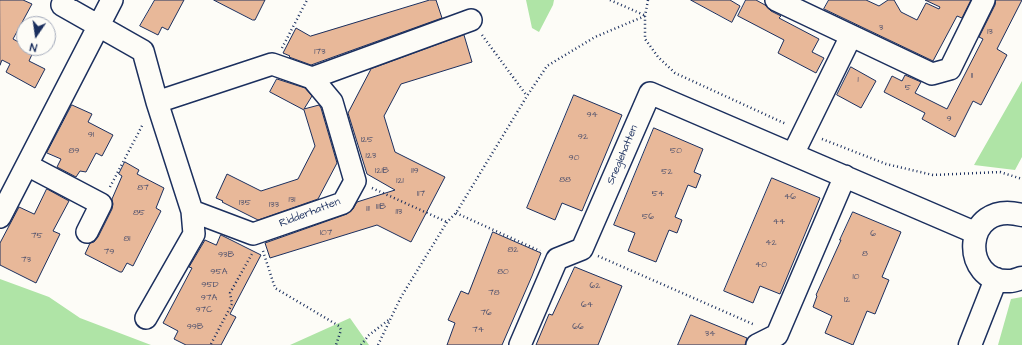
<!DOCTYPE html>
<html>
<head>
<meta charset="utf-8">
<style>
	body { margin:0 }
	#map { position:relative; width:1022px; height:345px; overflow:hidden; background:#fdfcf7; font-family:"Architects Daughter",sans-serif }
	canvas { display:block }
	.north { position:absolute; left:16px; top:16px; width:40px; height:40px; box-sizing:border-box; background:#fdfcf7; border:1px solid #a3aaba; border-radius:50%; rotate:193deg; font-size:11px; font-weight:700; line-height:16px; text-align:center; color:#1b2f5e }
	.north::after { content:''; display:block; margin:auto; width:14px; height:18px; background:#1b2f5e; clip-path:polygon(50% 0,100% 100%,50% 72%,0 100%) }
</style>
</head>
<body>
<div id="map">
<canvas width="1022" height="345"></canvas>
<div class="north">N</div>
</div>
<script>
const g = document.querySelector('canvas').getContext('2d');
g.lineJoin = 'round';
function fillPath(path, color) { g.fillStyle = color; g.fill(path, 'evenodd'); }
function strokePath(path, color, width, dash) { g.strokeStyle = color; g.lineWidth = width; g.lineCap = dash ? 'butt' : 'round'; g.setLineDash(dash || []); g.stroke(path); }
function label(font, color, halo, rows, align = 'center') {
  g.font = font + ' "Architects Daughter",sans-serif'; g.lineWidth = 3; g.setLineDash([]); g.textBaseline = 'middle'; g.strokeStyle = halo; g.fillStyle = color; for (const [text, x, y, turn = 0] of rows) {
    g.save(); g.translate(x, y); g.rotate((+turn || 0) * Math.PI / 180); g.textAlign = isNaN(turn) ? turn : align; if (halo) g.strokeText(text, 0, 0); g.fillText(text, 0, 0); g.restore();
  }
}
fillPath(new Path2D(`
	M526,0H554L553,5L539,32L532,28Z
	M1022,81V157L1015,170L974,165Z
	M0,279L49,297L80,318L151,345H0Z
	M1022,297V345H998L1011,299Z
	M350,318L369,345H290Z`), '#afe4a6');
const building = new Path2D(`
	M0,0H23L32,4L13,39L24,45V48H29L34,50L29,61L45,69L35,88L6,72L10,64L2,60L0,65Z
	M155,0H184L168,30L162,27L158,35L140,26Z
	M214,0H265L255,20H253Z
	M430,0H436L442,18L311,65L289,57L290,56L283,53L296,28L310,36Z
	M691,0H730L740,6L732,22Z
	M746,0H756L765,5L771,11L781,16L779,18L819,39L812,52L824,58L816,73L778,53L784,40L738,16Z
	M829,0H866L879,6L888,0H894L901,12L917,20L926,3L939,9L940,7L925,0H971L962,18L957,16L933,61L824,9Z
	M996,0H1022L997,49L1007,55L981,105L973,101L955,137L922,119L925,113L884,92L892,76L902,81L905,75L921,82L915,93L947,109L983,39L979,37L995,5Z
	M464,35L472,62L401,84L384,116L395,152L445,177L411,242L377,225L270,258L265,243L347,214L353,209L357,202L395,190L367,174L348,113L371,69Z
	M851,67L876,81L861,108L837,95Z
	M277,79L305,88L312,96L304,109L319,105L321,108L337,163L318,199L258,220L222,202L223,201L216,198L227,174L261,191L298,179L315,146L304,110L270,92Z
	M574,95L622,115L582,211L562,203L555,220L527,208Z
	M72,105L92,114L88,122L113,135L102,156L96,153L86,172L80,171L76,177L57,167L61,159L47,153Z
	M654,128L703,149L694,172L701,175L696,188L688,185L675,217L682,220L677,233L669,230L656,262L628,251L635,233L614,225Z
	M125,162L139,170L137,174L164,188L156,208L161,211L133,266L127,263L122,272H120L85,254L90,243L94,242L98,237L112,209L113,204L112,199L122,176L119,174Z
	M772,178L820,198L780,294L760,286L753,303L724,291Z
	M47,189L69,201L53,231L60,234L36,283L0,265V243L19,207L34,214Z
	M853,212L901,232L882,277L889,280L875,314L867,311L853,345L825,333L832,316L813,307L817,296L816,295L841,240H840Z
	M493,232L541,253L532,276L502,345H447L455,323L448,320L461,291L468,294Z
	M221,235L261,255L230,314L236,317L221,345H186L174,339L178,331L163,323L192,268L189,267L205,240L216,245Z
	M575,267L622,286L598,345H536L549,314L552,315Z
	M691,315L747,338L745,345H678Z`);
fillPath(building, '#e8b899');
strokePath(building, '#1b2f5e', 1);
const street = new Path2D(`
	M64,0L62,5L143,51L157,102L192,211L194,234L146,318
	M776,0L932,74L950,69L984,0
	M312,78L471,20
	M157,102L272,64L312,78L332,102L355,181L343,203L253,234L192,211
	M793,154L851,36
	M27,165L101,204L87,232
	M0,217L112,0
	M520,345L557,259L582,249L650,93L976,233
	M757,345L777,335L845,176`);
const secondary = new Path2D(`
	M1022,215C961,199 960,284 1010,281C1014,281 1018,279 1022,278
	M970,345L996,279`);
strokePath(street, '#1b2f5e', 24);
strokePath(secondary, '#1b2f5e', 25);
strokePath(new Path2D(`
	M610,0L644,15
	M648,0L645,16V39L658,57L675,73L786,124
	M482,35L527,96
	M282,48L307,0
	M822,139L886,164L933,175L1000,172L1022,179
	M110,187L143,124
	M372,188L447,222
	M456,213L540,251
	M263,251L275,288L339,326L341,330L336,345
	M598,256L755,325
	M211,344L232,304L230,293L253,252
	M361,345L369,335L390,319
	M378,345L401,297L447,222L456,213L527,96L547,66L595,37L645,16`), '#1b2f5e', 2.5, [1, 3]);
strokePath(street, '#fdfcf7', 21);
strokePath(secondary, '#fdfcf7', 22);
label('9px', '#4e516d', null, [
	["3",881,28],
	["13",990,32],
	["173",320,52],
	["11",972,76],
	["1",858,80],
	["5",908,88],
	["94",592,115],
	["9",949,119],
	["91",91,135],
	["92",583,137],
	["125",367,140],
	["89",74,151],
	["50",676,151],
	["123",371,156],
	["90",574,158],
	["121B",382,171],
	["119",415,171],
	["52",667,172],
	["88",565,180],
	["121",400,181],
	["87",143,188],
	["117",421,194],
	["54",658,194],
	["46",790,197],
	["131",292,200],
	["135",245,203],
	["133",274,205],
	["111B",381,207],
	["111",368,209],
	["113",399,212],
	["85",139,213],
	["56",648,217],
	["44",779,222],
	["107",326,233],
	["6",873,234],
	["75",37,236],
	["81",127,239],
	["42",771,243],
	["82",513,250],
	["79",109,252],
	["8",865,254],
	["93B",226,255],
	["73",26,260],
	["40",761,265],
	["95A",219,272],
	["80",503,272],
	["10",856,277],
	["95D",210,285],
	["62",595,286],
	["78",494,293],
	["97A",209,298],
	["12",847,300],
	["64",587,305],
	["97C",204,310],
	["76",486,313],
	["99B",195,327],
	["66",578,327],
	["74",478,330],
	["34",710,334]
]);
label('11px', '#1b2f5e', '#fdfcf7', [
	["Sneglehatten",623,155,-67],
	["Ridderhatten",310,213,-21]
]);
</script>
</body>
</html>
